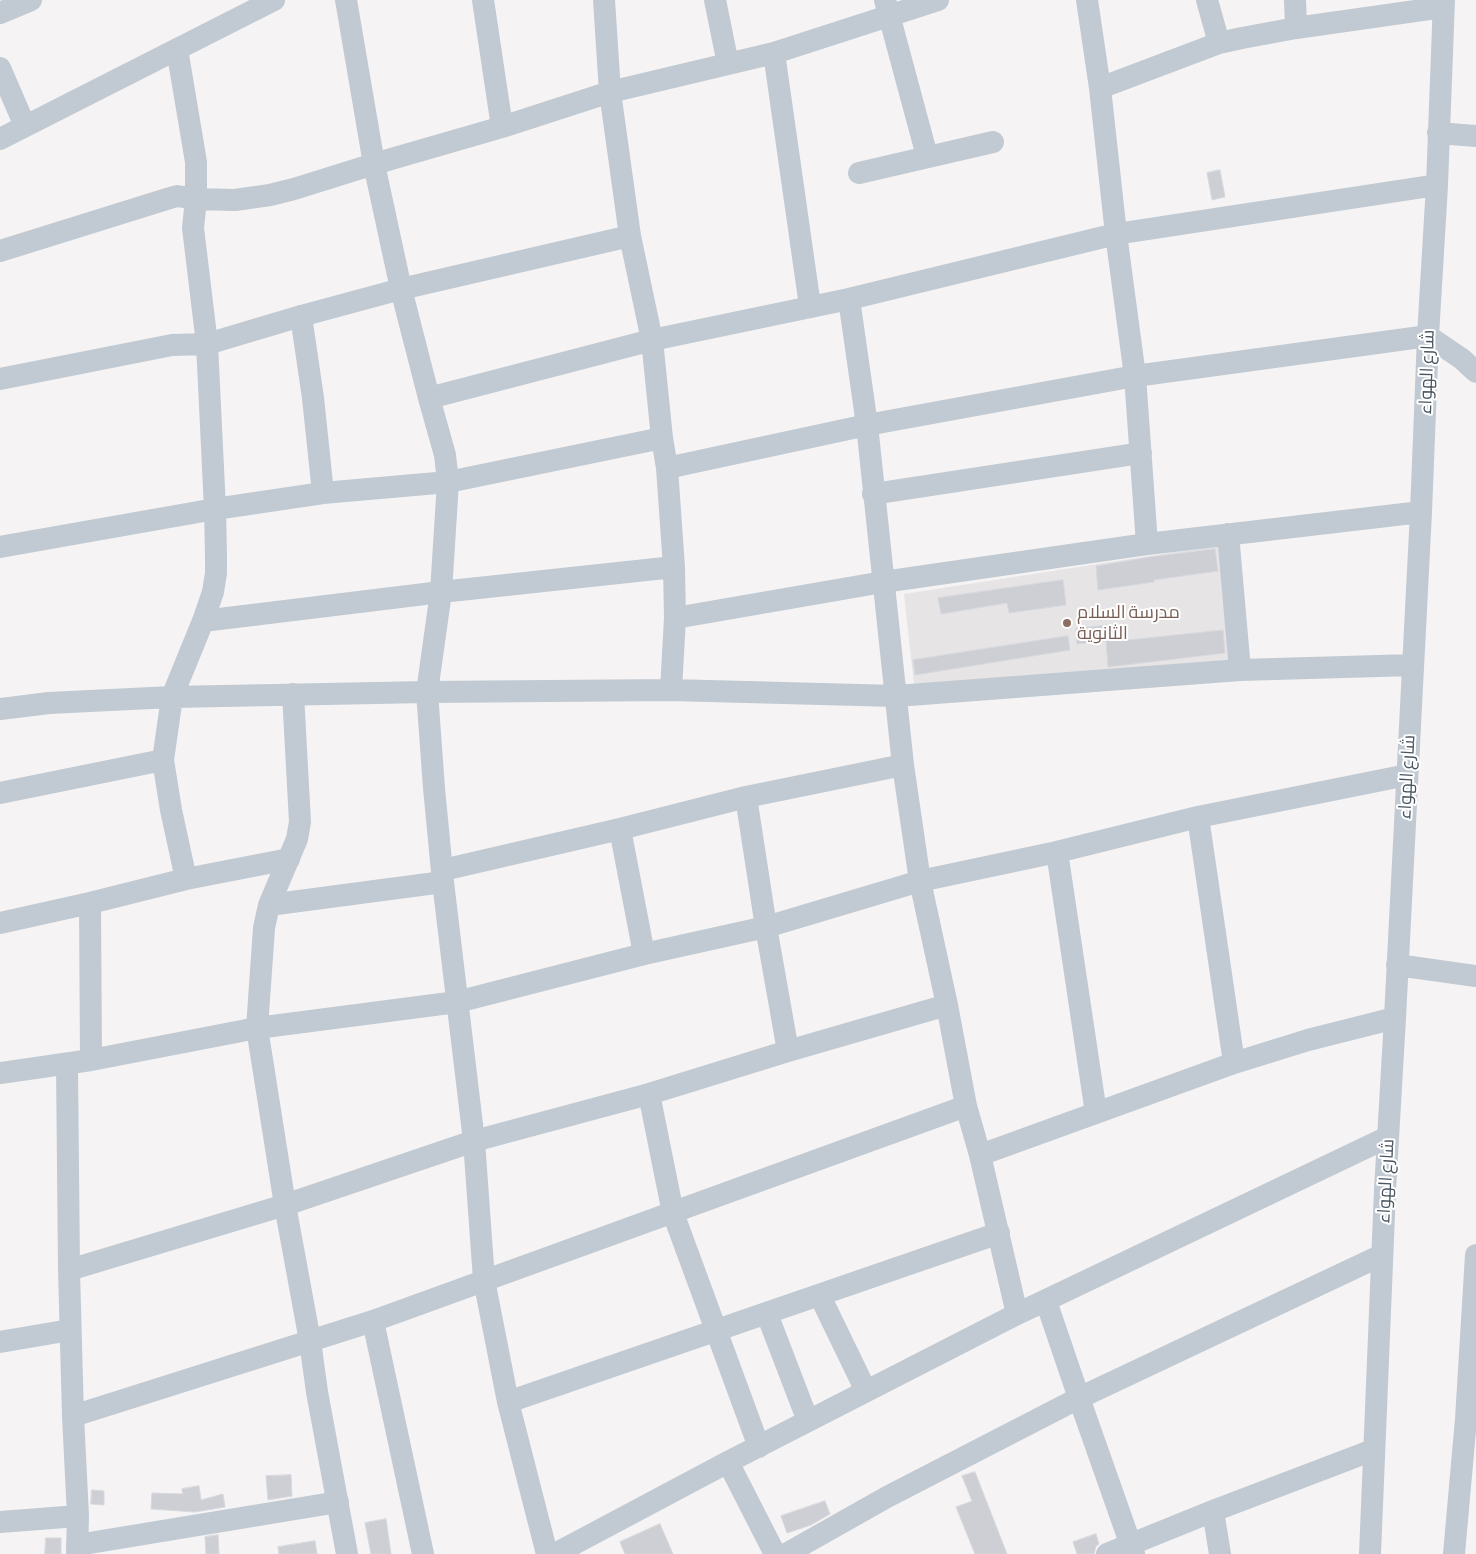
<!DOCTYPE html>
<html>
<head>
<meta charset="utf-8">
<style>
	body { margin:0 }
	canvas { display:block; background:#f5f3f3 }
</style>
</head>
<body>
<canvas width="1476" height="1554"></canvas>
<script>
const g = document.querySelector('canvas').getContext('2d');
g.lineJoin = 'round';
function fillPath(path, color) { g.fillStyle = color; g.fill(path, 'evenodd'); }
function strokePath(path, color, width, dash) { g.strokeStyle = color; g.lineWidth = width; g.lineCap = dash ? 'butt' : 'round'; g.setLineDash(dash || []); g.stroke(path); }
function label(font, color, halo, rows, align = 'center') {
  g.font = font + ' "Alegreya Sans",Cairo,sans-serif'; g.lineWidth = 4; g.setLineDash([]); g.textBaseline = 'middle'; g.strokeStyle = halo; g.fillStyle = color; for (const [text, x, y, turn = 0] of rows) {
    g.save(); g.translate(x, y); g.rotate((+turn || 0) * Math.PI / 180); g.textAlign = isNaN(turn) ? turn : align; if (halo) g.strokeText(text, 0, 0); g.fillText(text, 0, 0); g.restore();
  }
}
fillPath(new Path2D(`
	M1220,545L1229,660L914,685L904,594Z`), '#e6e4e5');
const building = new Path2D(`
	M1220,170L1225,197L1212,200L1207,173Z
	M1215,549L1218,571L1154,580V582L1098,590L1096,566L1150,557Z
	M1063,580L1066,605L1009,613L1007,603L941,614L938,598Z
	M1117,624L1119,641L1223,630L1225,653L1108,667L1106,641L1077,644L1076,629Z
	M1068,636L1070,650L915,675L913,660Z
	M975,1472L1007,1554H975L956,1507L972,1501L962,1476Z
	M291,1475L292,1496L268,1500L266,1476Z
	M199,1486L201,1500L223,1494L225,1507L195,1512L151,1509L152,1493L183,1494L182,1489Z
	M92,1490L104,1491V1505L91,1504Z
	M825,1501L830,1514L811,1525L787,1533L781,1516Z
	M386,1519L391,1554H371L365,1523Z
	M660,1524L673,1554H625L620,1542Z
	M1096,1534L1099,1544L1096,1546L1094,1554H1077L1073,1542Z
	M218,1535L219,1554H206L205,1537Z
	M46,1538H61V1554H45Z
	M315,1541L317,1554H279L278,1547Z`);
fillPath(building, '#cdcfd5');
strokePath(building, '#d7d9de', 1);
strokePath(new Path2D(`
	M346,0L374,164L401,289L429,398L445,455L448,482L441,592L427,692L434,788L443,882L474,1141L484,1280L508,1402L547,1554
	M483,0L502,127
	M604,0L610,92L630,236L652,340L662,438L667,468L674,567L675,618L671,690
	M715,0L728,64
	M885,0L927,156
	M1087,0L1100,88L1116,234L1135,376L1147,544
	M1207,0L1219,43
	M1295,0L1296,28
	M0,13L31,0
	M177,49L196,162V199L193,228L207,344L215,509L216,556V573L213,592L203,621L172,697L163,760L171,810L186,879
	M774,53L810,306
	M0,68L25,126
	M1100,88L1219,43L1242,38L1296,28L1443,7
	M1438,133L1476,136
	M0,139L274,0
	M859,173L993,142
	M0,251L170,198L177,196L196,199L235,200L270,195L294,189L374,164L502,127L610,92L774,53L938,0
	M849,299L867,425L903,765L920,881L947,1005L966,1106L980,1155L1017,1314
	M301,316L313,398L323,493
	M0,379L172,345L207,344L301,316L401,289L630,236
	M429,398L652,340L849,299L1116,234L1437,185
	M667,468L867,425L1135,376L1428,336L1462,359L1476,372
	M873,494L1141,453
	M1228,534L1240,670
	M0,547L215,509L323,493L448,482L662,438
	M675,618L883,582L1147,544L1421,512
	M203,621L441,592L674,567
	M293,694L300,822L297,839L269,905L264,928L257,1028L285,1205L310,1341L317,1392L347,1554
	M0,709L49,703L172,697L427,692L671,690L896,696L1240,670L1413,665
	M0,793L163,760
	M746,797L766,927L788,1051
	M1198,817L1234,1063
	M620,829L644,954
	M1057,852L1096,1113
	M443,870L620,829L746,797L903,765
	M90,903L91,1060
	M269,905L443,882
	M0,923L90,903L186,879L289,859
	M1397,965L1476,976
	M67,1064L69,1270L73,1416L78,1516L77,1554
	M0,1073L91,1060L257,1028L457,1002L644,954L766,927L920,881L1057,852L1198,817L1407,775
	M649,1094L673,1213L759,1447
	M980,1155L1234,1063L1308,1040L1395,1018
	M69,1270L285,1205L474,1141L649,1094L788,1051L947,1005
	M820,1296L866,1391
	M1046,1301L1079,1398L1134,1554
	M767,1314L808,1421
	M373,1321L423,1554
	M0,1342L70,1330
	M508,1402L999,1233
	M73,1416L373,1321L966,1106
	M728,1462L775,1554
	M1213,1511L1220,1554
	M0,1522L78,1516
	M77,1545L338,1502
	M555,1554L728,1462L1017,1314L1388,1137
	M786,1554L887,1497L1079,1398L1382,1255
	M1107,1554L1213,1511L1373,1450
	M1370,1554L1385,1190L1395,1018L1421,512L1428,336L1437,185L1444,0
	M1454,1554L1466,1419L1476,1255`), '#c1cad2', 22);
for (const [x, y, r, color] of [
	[1067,623,5,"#8d6e63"]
]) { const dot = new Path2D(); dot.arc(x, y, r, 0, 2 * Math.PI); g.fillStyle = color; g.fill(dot); strokePath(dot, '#fff', 2); }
label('18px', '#4a5661', '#fff', [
	["شارع الهواء",1427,372,-88],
	["شارع الهواء",1407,777,-87],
	["شارع الهواء",1386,1181,-87]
]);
label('18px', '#785e54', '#fff', [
	["مدرسة السلام",1077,613],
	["الثانوية",1077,634]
], 'left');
</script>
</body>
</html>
